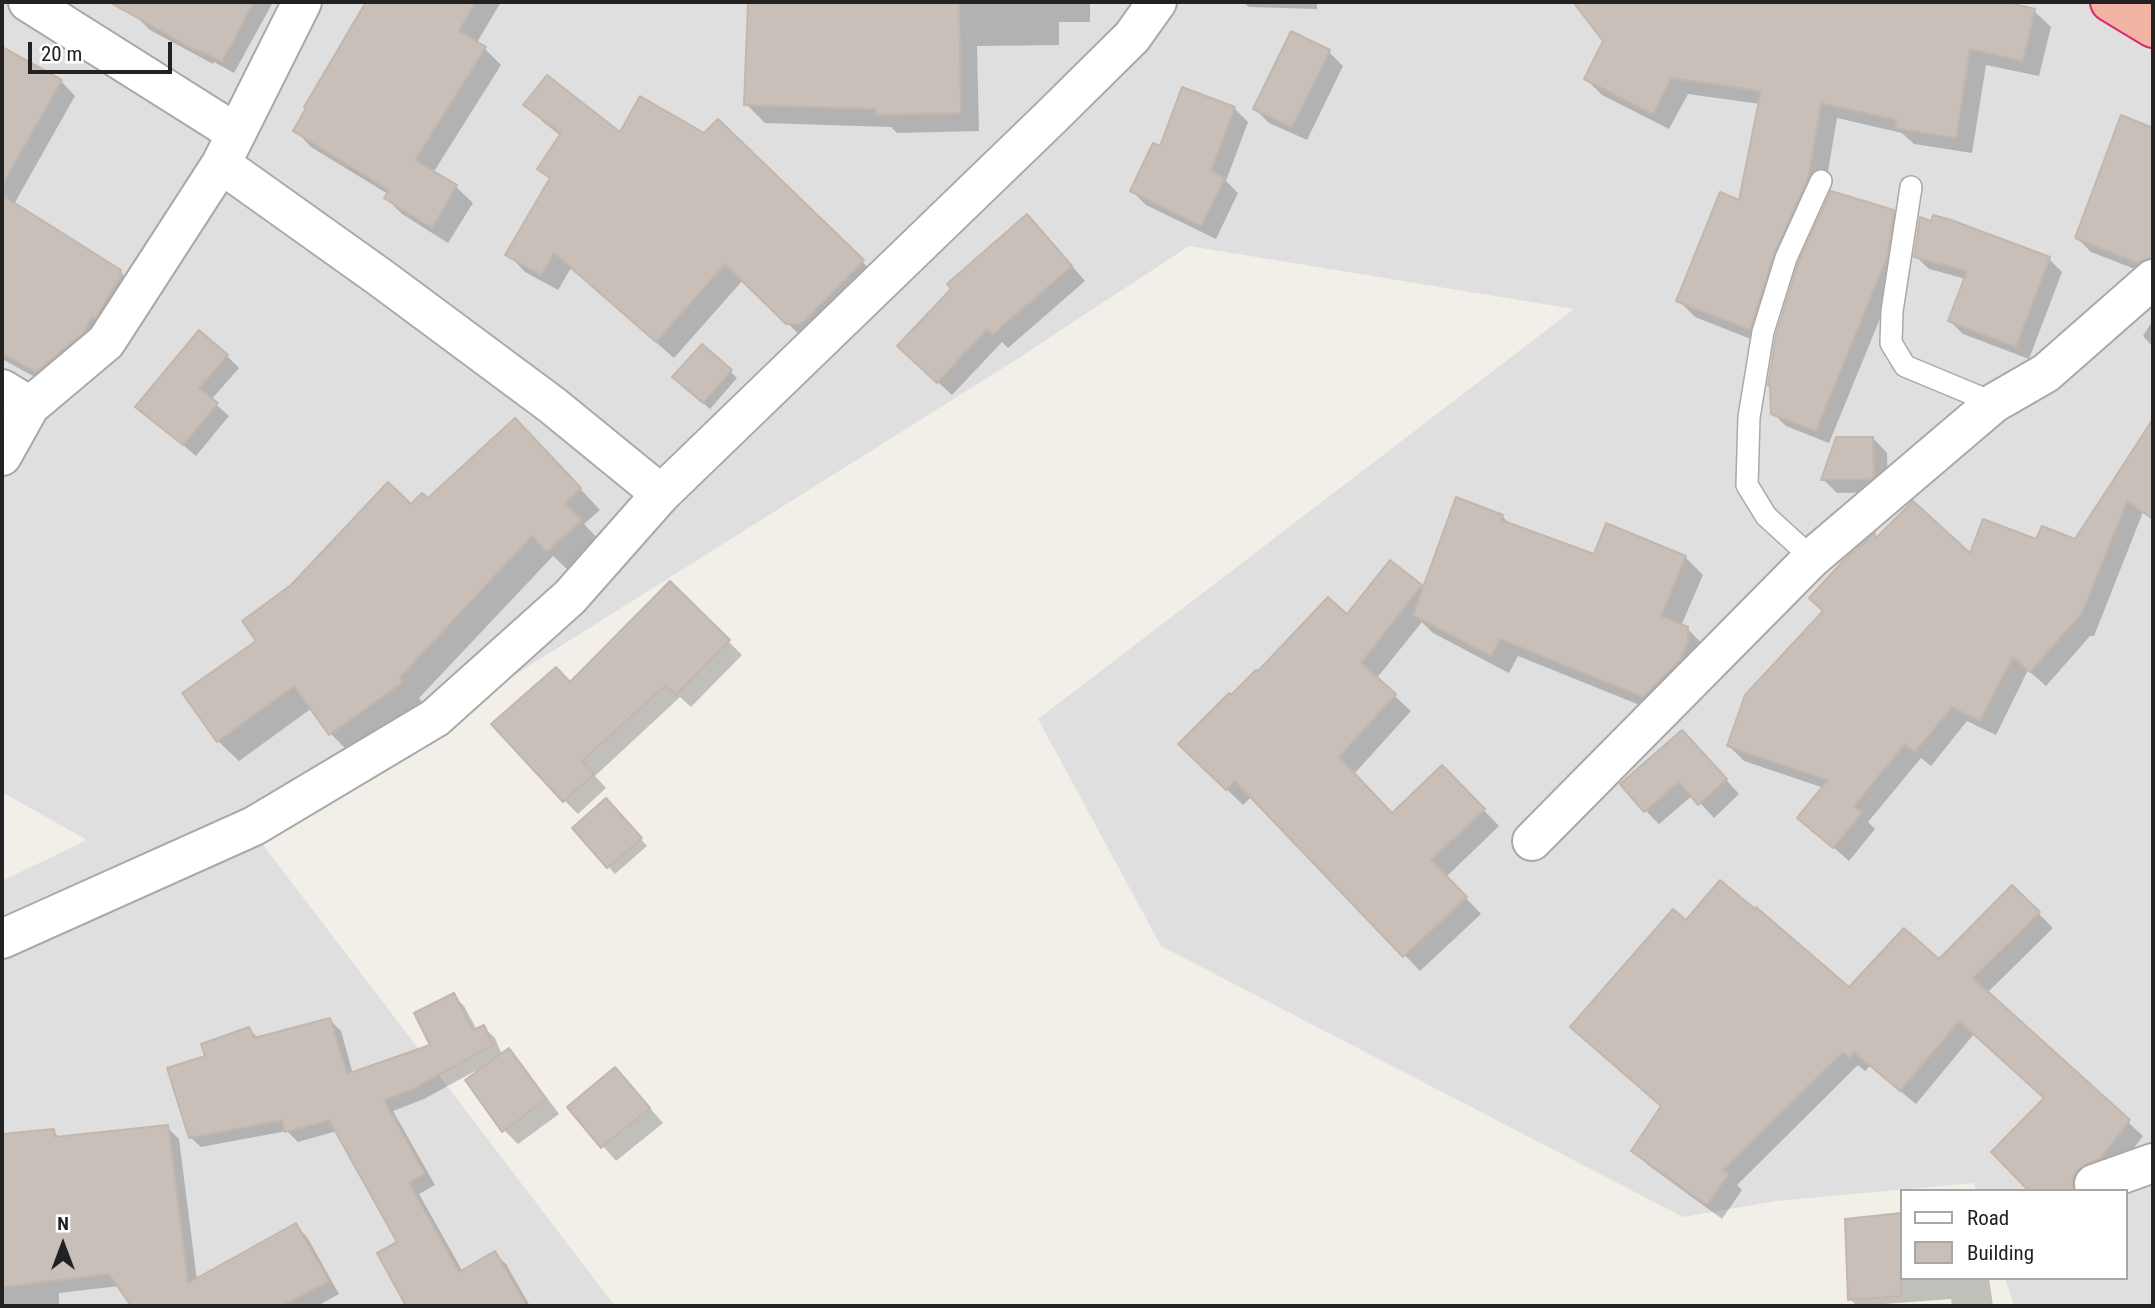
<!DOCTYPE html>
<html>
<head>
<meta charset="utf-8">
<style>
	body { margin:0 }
	#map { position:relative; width:2155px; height:1308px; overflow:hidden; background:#f2efe9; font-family:"Roboto Condensed",sans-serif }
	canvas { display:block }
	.frame { position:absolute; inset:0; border:4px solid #222; pointer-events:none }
	.legend { position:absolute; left:1900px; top:1189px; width:228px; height:91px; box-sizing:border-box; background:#fff; border:2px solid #a7a7a7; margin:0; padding:9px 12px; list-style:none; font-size:21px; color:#222 }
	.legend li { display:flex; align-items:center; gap:14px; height:35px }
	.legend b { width:35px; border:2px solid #a7a7a7 }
	.north { position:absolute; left:28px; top:1210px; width:70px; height:70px; -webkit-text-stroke:5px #fff; paint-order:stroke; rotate:0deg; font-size:19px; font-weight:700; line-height:28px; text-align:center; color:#222 }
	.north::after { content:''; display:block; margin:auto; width:24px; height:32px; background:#222; clip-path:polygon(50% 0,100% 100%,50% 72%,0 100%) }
	.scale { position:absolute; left:28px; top:42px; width:144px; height:32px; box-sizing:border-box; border:4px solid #222; border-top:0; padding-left:9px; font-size:21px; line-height:24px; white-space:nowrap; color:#222; -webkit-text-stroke:5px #fff; paint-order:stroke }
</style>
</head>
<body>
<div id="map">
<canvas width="2155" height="1308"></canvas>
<div class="frame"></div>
<ul class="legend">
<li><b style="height:9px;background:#fff"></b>Road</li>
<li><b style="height:19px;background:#c7bfb8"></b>Building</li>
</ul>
<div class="north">N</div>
<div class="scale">20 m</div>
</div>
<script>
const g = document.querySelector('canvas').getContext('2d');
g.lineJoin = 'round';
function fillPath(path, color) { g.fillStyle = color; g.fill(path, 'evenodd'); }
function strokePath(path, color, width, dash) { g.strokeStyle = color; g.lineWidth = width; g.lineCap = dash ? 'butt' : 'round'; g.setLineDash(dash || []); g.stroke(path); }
fillPath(new Path2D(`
	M2,2H2153V1306H2014L2005,1278H2125V1191H1976L1974,1183L1776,1201L1683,1217L1161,946L1038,719L1574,309L1189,246L1014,361L257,837L615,1306H2V881L87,840L2,792Z`), '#e0dfdf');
fillPath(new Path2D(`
	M146,2H273L234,73L214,62L213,64L150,30L138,18Z
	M368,2H501L476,44L485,49L501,65L433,173L456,187L473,203L448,243L402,214L386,198L388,194L311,147L295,130L308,109L306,107Z
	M748,2H1090V22H1059V45L977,46L979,131L897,133L891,127L765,123L746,104Z
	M1243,2H1317V9L1249,7Z
	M1590,2H1727L1730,6L1731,2H1996L2034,11L2051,27L2039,76L1986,65L1972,153L1914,144L1902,133L1837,118L1824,195L1789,271L1766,345L1695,317L1678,300L1740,202L1760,104L1688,94L1669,129L1602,95L1586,79L1605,41L1581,9Z
	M2,49L61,81L75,96L14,204L120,272L135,286L51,386L2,359Z
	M1329,52L1343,66L1307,140L1269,123L1255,109Z
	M526,105L621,134L704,135L718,121L879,278L805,340L743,280L674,358L571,268L558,290L525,272L508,254L551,180L539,169L561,136L543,122Z
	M1234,108L1248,122L1226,181L1238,193L1216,239L1146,205L1132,191L1161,148Z
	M2122,117L2153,130V276L2091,252L2077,238Z
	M1893,211L1907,224L1900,270L1829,443L1786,426L1773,413Z
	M1933,223L2049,259L2062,272L2029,359L1963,334L1950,321L1966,279L1929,269L1915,256Z
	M1041,230L1085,281L1008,348L1002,342L952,395L914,360Z
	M2153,320V347L2143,336Z
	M227,356L239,368L211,400L229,416L196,456L138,407Z
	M730,371L737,378L710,409L681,384Z
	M1873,438L1887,453L1888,491L1886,492L1837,493L1823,479Z
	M536,441L600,510L584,524L601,542L569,571L553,556L419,698L422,703L351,754L331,734L312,708L239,761L218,741L258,641L411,507L428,501Z
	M2119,475L2149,497L2094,636H2090L2046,686L2028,670L1996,735L1967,721L1931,766L1921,758L1868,822L1875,829L1849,861L1799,817L1824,788L1744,761L1729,746L1825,612L1846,560L1875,535L1879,539L1970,556L2037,542L2076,541Z
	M1502,516L1512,526L1595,556L1685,557L1703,575L1681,626L1687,628L1705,647L1662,714L1518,656L1509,673L1433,633L1422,622L1376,679L1411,711L1354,774L1392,815L1442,767L1499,826L1446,877L1481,914L1420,971L1252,796L1243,805L1180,744L1231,697L1347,617L1390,562L1424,590Z
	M670,583L742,655L691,707L680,697L595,776L606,788L578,814L564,800L570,684Z
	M1696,746L1739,794L1714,818L1693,795L1659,824L1645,810Z
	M612,807L647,846L615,874L575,828Z
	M2012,887L2053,928L1987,993L2143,1136L2115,1173L2089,1191H2042L2046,1099L1974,1034L1916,1104L1870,1066L1865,1071L1858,1065L1737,1185L1742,1190L1722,1219L1648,1165L1633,1151L1662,1107L1572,1027L1686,923L1849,990L1939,961Z
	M453,995L464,1006L477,1030L484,1027L495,1038L502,1055L508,1050L522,1064L559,1114L518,1144L504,1130L475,1071L424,1099L393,1111L435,1185L419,1194L463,1272L495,1253L506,1264L530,1306H409L379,1254L399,1242L337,1131L298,1142L287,1131L201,1147L190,1137L207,1057L249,1029L259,1039L330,1020L341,1031L353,1074L433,1046Z
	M628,1083L663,1123L616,1161L569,1107Z
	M167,1127L179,1139L197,1280L295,1225L307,1237L339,1294L319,1305V1306H133L119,1286L59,1293V1306H2V1136L53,1131L60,1138Z
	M1901,1215V1278H1989L1993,1306H1952L1951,1299L1857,1306L1850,1299L1846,1220Z`), '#0003');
const building = new Path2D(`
	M109,2H254L222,62L201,51L200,53Z
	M366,2H475L459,31L486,47L415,160L457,185L432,228L384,198L389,190L293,131L306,108L304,107Z
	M748,2H959L961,113L876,115V109L744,105Z
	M1573,2H2005L2035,9L2023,61L1970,49L1956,138L1895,128L1897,120L1821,103L1808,178L1774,254L1750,330L1676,301L1720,192L1739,200L1761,91L1671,78L1653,114L1584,79L1603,41Z
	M1291,31L1330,50L1292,127L1253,109Z
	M2,47L62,80L2,185Z
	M547,75L620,132L640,96L704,133L718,119L864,260L801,324H786L725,264L656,342L554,253L541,275L505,255L550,178L537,169L561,133L523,105Z
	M1182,87L1235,107L1211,171L1225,178L1201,226L1130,191L1153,143L1160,146Z
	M2121,115L2153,128V258H2148L2138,263L2075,238Z
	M1831,191L1894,210L1887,257L1816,431L1771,414L1770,386L1768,385L1776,335L1798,263Z
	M2,195L121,270L120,273L122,274L95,319L92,317L84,332L36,372L2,353Z
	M1027,214L1072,266L992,335L987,329L937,383L897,346L951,289L947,284Z
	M1933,215L1951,220L2050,257L2016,347L1948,321L1967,271L1914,257L1920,217L1931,221Z
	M199,330L228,355L199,388L218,403L183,445L135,407Z
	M702,344L732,370L703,403L672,377Z
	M515,418L581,488L565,503L582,520L547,552L532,536L400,677L403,682L329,735L294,686L217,742L182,693L256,641L242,621L291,585L388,482L411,504L422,493L428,498Z
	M2153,419V519L2127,501L2082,613L2030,672L2013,657L1980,721L1952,707L1915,752L1905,744L1854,806L1862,813L1833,848L1797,818L1828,780L1727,746L1745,695L1823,611L1809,598L1845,559L1875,533V539L1913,501L1970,553L1983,519L2036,539L2042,526L2075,539Z
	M1836,437H1873L1874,476L1871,479L1821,480Z
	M1456,497L1503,515L1501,520L1594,554L1606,523L1686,556L1661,616L1688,627V642L1680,660L1643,697L1500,639L1491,656L1413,615Z
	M1390,560L1422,585L1361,663L1396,694L1339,757L1392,813L1442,765L1485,809L1431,860L1467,897L1403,957L1235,781L1226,790L1178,744L1229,693L1231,695L1256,670L1258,671L1328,597L1347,614Z
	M670,581L730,640L676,695L666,685L582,761L594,774L563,802L491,724L556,667L570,682Z
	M1682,730L1727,779L1698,805L1679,782L1644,812L1620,784Z
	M606,798L642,838L607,868L572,828Z
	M1720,880L1755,909L1756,907L1849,987L1904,928L1939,959L2012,885L2040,912L1973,978L2130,1120L2100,1159L2086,1164L2077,1170L2072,1181L2073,1191H2029L1991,1152L2044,1098L1959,1021L1900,1091L1854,1052L1850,1058L1843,1052L1723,1170L1729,1174L1707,1205L1631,1151L1661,1106L1570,1027L1673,909L1686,920Z
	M454,993L473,1030L484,1025L493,1045L413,1089L384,1100L425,1174L409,1183L459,1272L495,1251L527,1306H400L405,1304L377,1253L397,1242L329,1120L285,1132L282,1120L189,1138L167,1068L205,1056L201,1044L249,1027L254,1038L330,1018L347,1074L430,1045L414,1013Z
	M509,1048L546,1099L502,1132L465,1080Z
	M615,1067L650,1108L601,1148L567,1107Z
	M168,1125L188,1283L296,1223L329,1281L282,1306H131L109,1274L2,1287V1134L54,1129L55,1137Z
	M1901,1213V1296L1848,1300L1845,1219Z`);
fillPath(building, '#c7bfb8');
strokePath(building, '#c4b6ab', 2);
const service = new Path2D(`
	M1911,187L1892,311L1891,343L1905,366L1994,403
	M1812,558L1766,516L1747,485L1749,417L1763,332L1786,258L1821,181`);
const minor = new Path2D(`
	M28,2L236,133
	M221,164L381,278L552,405L661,494
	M2,389L30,406
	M2,456L30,406L106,342L221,164L302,2
	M1532,841L1812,558L1994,403L2046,373L2153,279
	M2094,1184L2153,1163`);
const tertiary = new Path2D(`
	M2,939L254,826L435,718L570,597L661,494L1051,117L1132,37L1157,2`);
const trunk = new Path2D(`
	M2110,2L2153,28`);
strokePath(service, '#a9a9a9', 24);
strokePath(minor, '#a9a9a9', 42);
strokePath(tertiary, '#a9a9a9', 42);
strokePath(trunk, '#dc2a67', 42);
strokePath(service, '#fff', 21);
strokePath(minor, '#fff', 38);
strokePath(tertiary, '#fff', 38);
strokePath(trunk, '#f2b4a3', 38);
</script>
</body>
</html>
